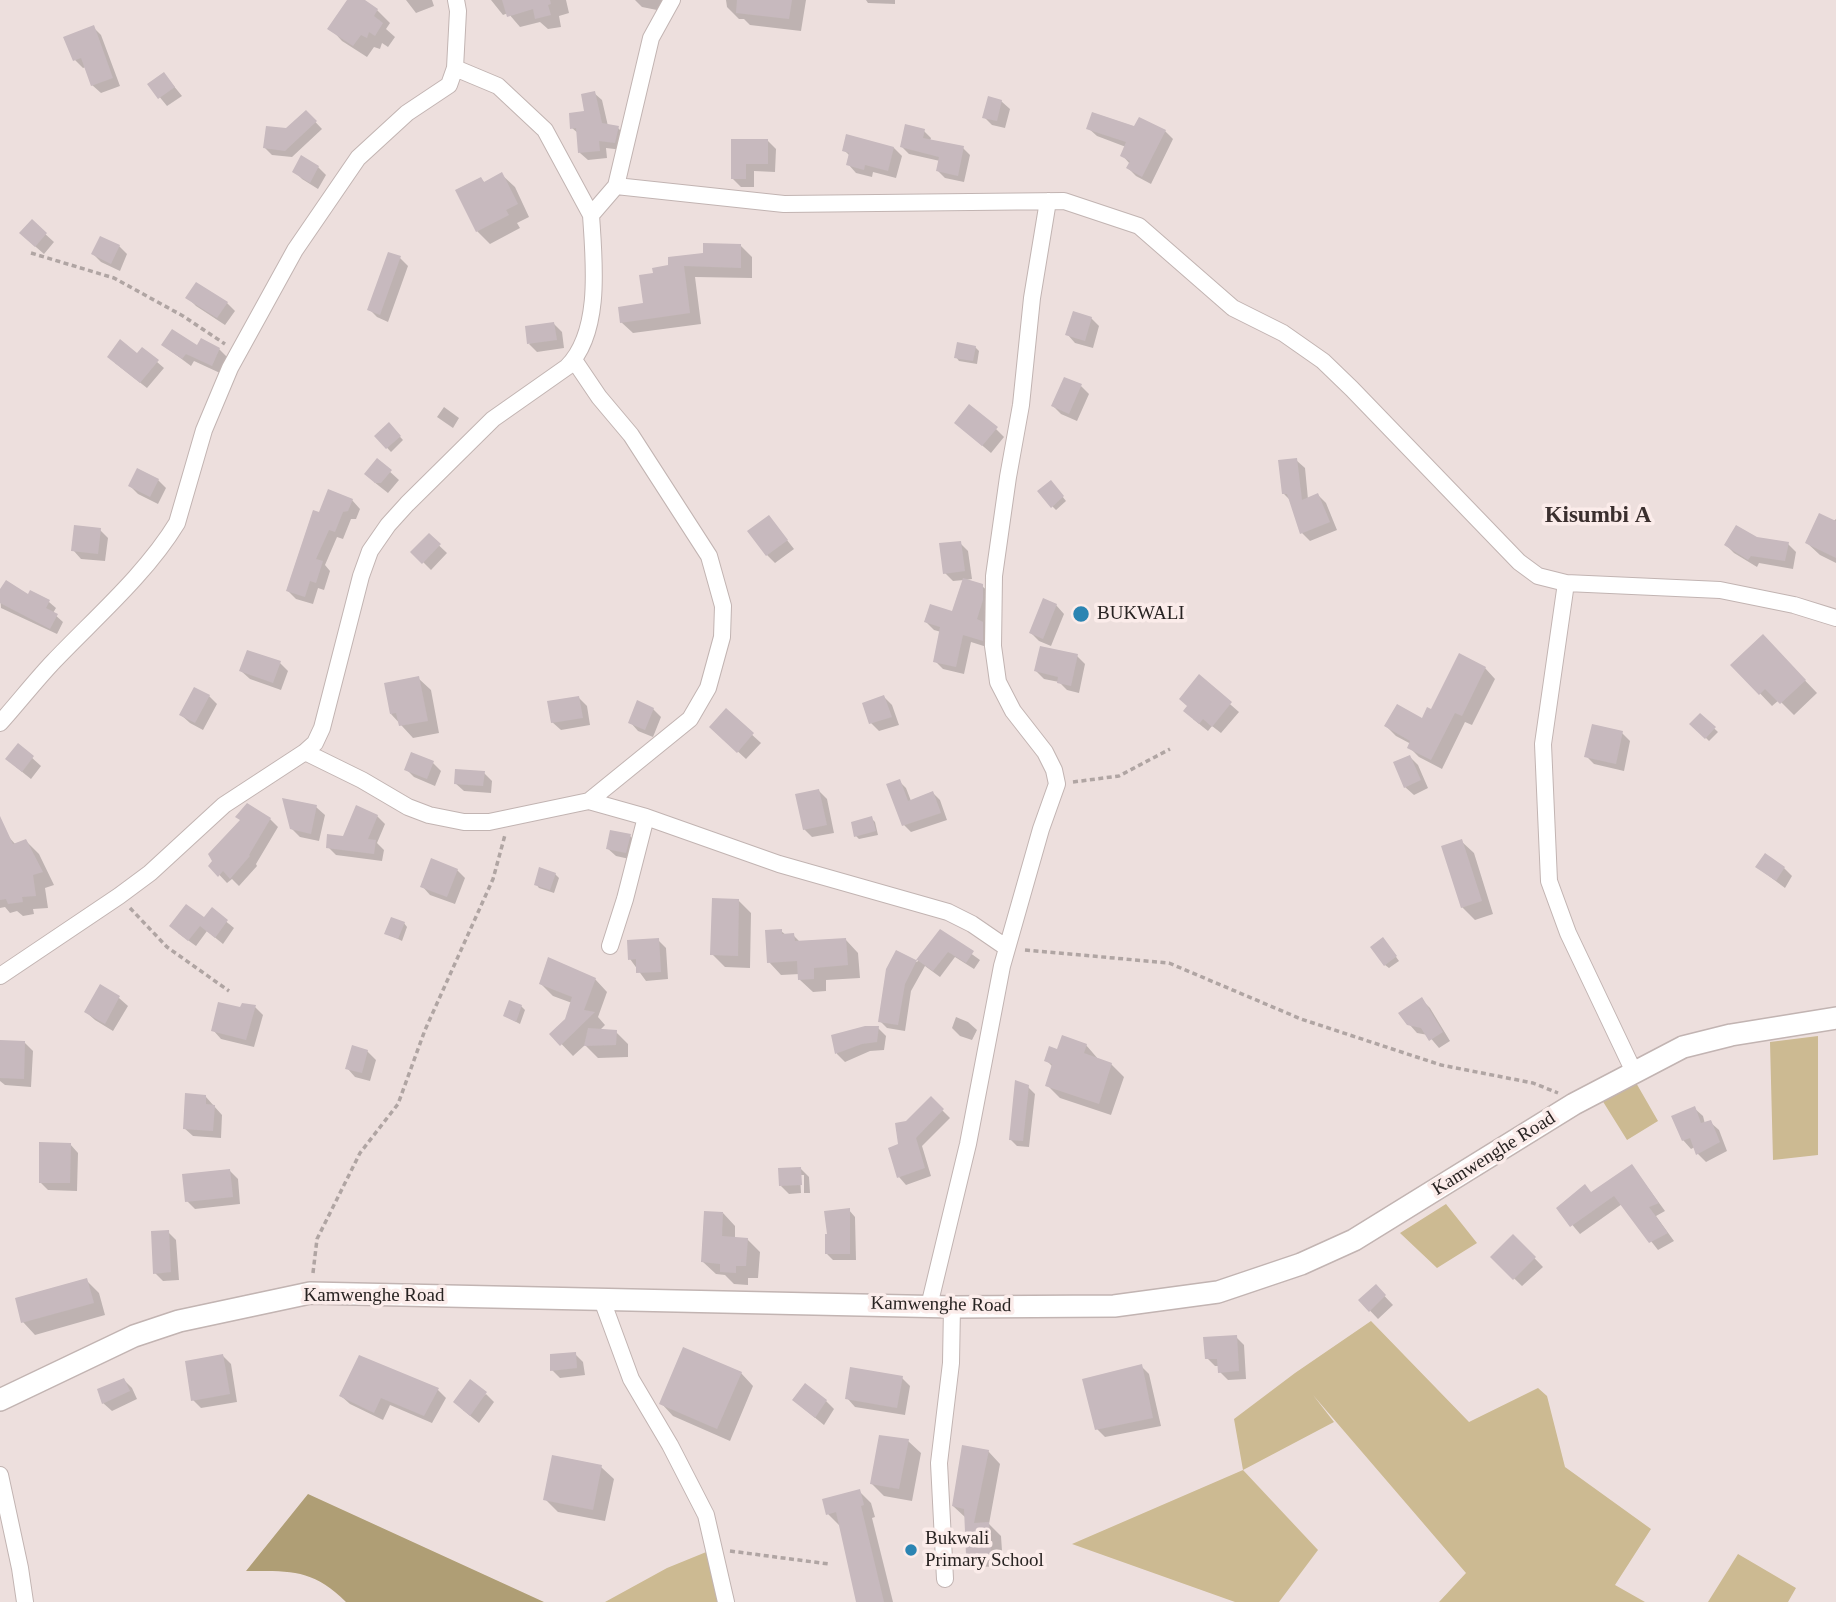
<!DOCTYPE html>
<html>
<head>
<meta charset="utf-8">
<style>
	body { margin:0 }
	canvas { display:block; background:#eddfdd }
</style>
</head>
<body>
<canvas width="1836" height="1602"></canvas>
<script>
const g = document.querySelector('canvas').getContext('2d');
g.lineJoin = 'round';
function fillPath(path, color) { g.fillStyle = color; g.fill(path, 'evenodd'); }
function strokePath(path, color, width, dash) { g.strokeStyle = color; g.lineWidth = width; g.lineCap = dash ? 'butt' : 'round'; g.setLineDash(dash || []); g.stroke(path); }
function label(font, color, halo, rows, align = 'center') {
  g.font = font + ' "Times New Roman",serif'; g.lineWidth = 7; g.setLineDash([]); g.textBaseline = 'middle'; g.strokeStyle = halo; g.fillStyle = color; for (const [text, x, y, turn = 0] of rows) {
    g.save(); g.translate(x, y); g.rotate((+turn || 0) * Math.PI / 180); g.textAlign = isNaN(turn) ? turn : align; if (halo) g.strokeText(text, 0, 0); g.fillText(text, 0, 0); g.restore();
  }
}
fillPath(new Path2D(`
	M1818,1036V1155L1773,1160L1770,1042Z
	M1635,1081L1658,1121L1627,1140L1602,1100Z
	M1446,1204L1477,1243L1437,1268L1400,1233Z
	M1371,1321L1469,1422L1538,1388L1547,1396L1565,1467L1651,1529L1615,1585L1645,1602H1439L1466,1573L1313,1395L1334,1422L1243,1470L1318,1550L1279,1602H1235L1072,1544L1243,1470L1234,1419L1295,1373Z
	M721,1546L733,1602H605L667,1568Z
	M1738,1554L1796,1588L1788,1602H1708Z`), '#ccba92');
fillPath(new Path2D(`
	M308,1494L544,1602H346C313,1569 291,1571 246,1571Z`), '#af9e75');
fillPath(new Path2D(`
	M349,0H362L377,10L390,23L386,29L395,37L388,47L382,43L380,49L374,47L367,57L342,41L330,28Z
	M406,0H432L434,6L416,13Z
	M491,0H566L569,13L559,16L561,27L548,29L540,22L520,27L508,13L503,15Z
	M635,0H664L662,11L642,7Z
	M726,0H806L801,31L750,25L744,19H739L727,7Z
	M866,0H895V4L868,3Z
	M93,27L101,35L120,86L101,93L92,85L86,67L83,68L75,60Z
	M164,74L182,96L167,106L149,84Z
	M594,93L602,100L608,126L618,128L626,136L623,150L606,148L607,158L588,160L580,153L579,134L572,128L586,113Z
	M1001,101L1010,109L1005,128L992,125L984,117Z
	M306,112L322,129L292,157L272,155L265,148Z
	M1088,128H1135L1165,131L1173,139L1151,184L1136,176L1128,168L1130,164L1122,155L1126,147L1097,136Z
	M924,131L931,138L930,141L963,148L970,155L964,182L945,178L938,171L940,161L909,154L902,147Z
	M768,141L776,149L775,172L754,171V187H741L732,178Z
	M894,148L902,156L896,178L873,172L872,177L856,173L848,164L850,156L844,150Z
	M302,158L318,167L326,175L318,189L302,179L294,171Z
	M502,175L515,187L529,217L517,223L520,228L490,244L477,231L481,179L485,183Z
	M32,222L54,242L44,254L29,241Z
	M740,245L752,257V278L695,277L701,324L633,333L621,322L645,305L655,274L705,254Z
	M119,246L127,254L120,271L101,262L93,254Z
	M389,254L400,258L408,266L388,322L377,317L369,309Z
	M188,298L227,303L235,311L225,325L196,306Z
	M1091,318L1099,326L1093,348L1075,343L1067,334Z
	M554,324L562,332L564,348L537,352L529,344Z
	M163,345L219,349L227,357L220,373L194,361L191,366Z
	M975,347L979,351L977,364L959,361L956,357Z
	M142,349L164,368L147,388L115,363L137,355Z
	M1081,386L1089,394L1077,421L1061,414L1053,406Z
	M444,407L459,418L453,428L437,417Z
	M956,423L996,429L1004,437L991,453Z
	M389,425L403,440L391,452L376,436Z
	M377,460L399,480L388,493L374,482Z
	M1296,460L1305,468L1308,499L1318,495L1326,503L1337,530L1310,541L1302,533L1291,501L1284,494Z
	M158,480L166,488L158,504L138,494L130,486Z
	M1054,486L1066,501L1056,510L1052,506Z
	M352,500L360,509L356,519H351L343,539L337,537L325,565L330,571L324,590L318,588L313,604L296,599L288,591L320,514Z
	M769,517L794,549L775,563L767,555Z
	M1836,519V563L1820,555L1807,543Z
	M100,530L108,538L105,561L81,559L73,550Z
	M429,536L447,553L431,570L413,552Z
	M1756,539L1788,544L1796,552L1793,569L1759,563L1757,567L1734,553L1726,545Z
	M960,543L968,551L972,579L965,580L982,586L991,594V609L985,626L990,631V648L971,642L964,674L943,669L935,661L941,632L934,630L926,622L953,614L964,580L953,581L945,573Z
	M0,592L49,602L56,608L53,613L63,622L57,634L1,608Z
	M1056,605L1064,614L1051,646L1039,641L1031,633Z
	M1775,649L1817,693L1794,715L1779,700L1772,706L1733,665Z
	M248,652L280,663L288,671L281,690L250,679L241,671Z
	M1077,656L1085,664L1079,693L1067,690L1059,682L1044,679L1036,671Z
	M1485,668L1495,679L1472,725L1465,722L1442,769L1419,757L1409,747L1411,744L1396,736L1386,726L1422,721Z
	M1199,677L1239,712L1221,733L1212,726L1208,731L1193,719Z
	M418,678L431,690L439,733L413,738L391,714Z
	M209,696L217,704L203,730L190,723L181,715Z
	M884,697L892,705L899,725L879,731L871,723Z
	M579,698L587,706L590,725L561,730L552,722Z
	M653,709L661,717L653,737L638,731L630,722Z
	M726,711L761,743L746,759L720,735Z
	M1700,715L1718,732L1709,741L1692,724Z
	M1622,733L1630,741L1624,771L1594,764L1586,756Z
	M19,746L41,766L31,779L16,767Z
	M412,754L433,763L441,771L435,786L414,777L406,769Z
	M1410,757L1418,765L1428,788L1414,795L1405,787Z
	M484,773L492,781L491,793L464,791L455,783Z
	M899,781L906,788L911,801L933,793L940,800L947,820L911,832L904,825L889,785Z
	M819,791L827,799L834,833L812,837L804,829Z
	M247,805L270,819L278,827L256,864L257,866L239,886L232,879L227,883L211,866L241,821Z
	M316,807L325,815L319,841L300,837L291,828Z
	M377,816L385,824L377,843L384,850L382,861L336,855L328,847Z
	M871,818L875,822L878,835L859,839L856,836Z
	M8,836L16,845L26,841L39,854L54,885L45,888L48,908L33,909L34,914L23,916L17,911L10,913L5,907L0,908V839Z
	M630,836L638,844L634,860L616,856L607,848Z
	M1461,841L1474,853L1493,914L1475,920L1462,907Z
	M1757,867L1784,868L1792,876L1785,888Z
	M457,870L465,878L455,904L430,895L422,886Z
	M555,874L559,878L554,893L539,888L536,884Z
	M738,900L751,913L750,968L725,967L712,954Z
	M212,910L234,928L223,944L207,931L196,946L178,933L204,920Z
	M404,923L407,927L402,941L386,933Z
	M781,931L786,935H793L801,943L846,940L858,953L860,978L826,980V991L813,992L800,980V974L781,975L769,962Z
	M941,932L980,960L974,969L955,957L940,977L925,966L911,991L905,1031L887,1028L880,1021L897,952L917,962Z
	M658,940L666,948L668,979L646,981L630,959Z
	M1386,943L1399,961L1389,968L1385,965Z
	M595,979L607,992L598,1017L605,1025L599,1031L616,1032L628,1044V1057L598,1058L585,1045L573,1056L552,1034L566,1020L572,1003L553,996L541,984Z
	M101,987L119,998L128,1006L113,1031L95,1020L86,1012Z
	M1422,1000L1430,1008L1450,1041L1439,1048L1428,1035L1417,1033L1409,1024Z
	M521,1006L525,1010L520,1024L505,1016Z
	M255,1007L263,1015L254,1047L221,1039L213,1030L241,1009Z
	M956,1017L968,1022L977,1030L972,1040L960,1036L952,1028Z
	M878,1028L886,1036L884,1050L870,1051L845,1062L837,1054L833,1037Z
	M0,1042L25,1043L33,1051L31,1087L5,1085L0,1081Z
	M1086,1045L1099,1060L1111,1064L1124,1077L1111,1115L1060,1098L1047,1085L1053,1067L1046,1060L1058,1051Z
	M367,1051L376,1060L370,1081L355,1077L347,1068Z
	M1028,1087L1035,1094L1029,1147L1017,1146L1010,1139Z
	M206,1097L222,1115L221,1138L193,1136L184,1128Z
	M931,1099L950,1118L922,1146L931,1176L906,1185L899,1177L890,1149L900,1145L907,1123Z
	M1694,1108L1703,1116L1705,1124L1710,1122L1719,1130L1727,1151L1706,1162L1698,1154L1695,1147L1691,1149L1683,1140Z
	M70,1144L78,1153L77,1191L48,1190L40,1182Z
	M1632,1166L1665,1211L1656,1216L1674,1241L1658,1250L1622,1204L1580,1234L1558,1208L1592,1193Z
	M801,1169L809,1177L810,1193H804V1175H800L801,1193L789,1194L781,1186Z
	M230,1171L238,1179L240,1204L195,1209L187,1201Z
	M849,1210L855,1217L856,1260H833L827,1254L829,1236Z
	M723,1213L735,1226V1239H747L760,1252L758,1278H748V1285L734,1284L725,1275L716,1274L703,1262Z
	M168,1232L176,1240L179,1280L163,1281L155,1273Z
	M1513,1236L1543,1267L1522,1286L1492,1257Z
	M86,1280L99,1293L105,1315L35,1335L23,1322Z
	M1376,1287L1393,1305L1378,1319L1360,1300Z
	M1236,1337L1244,1345L1246,1379L1228,1380L1220,1372V1366H1215L1207,1358Z
	M575,1354L583,1362L585,1375L560,1378L552,1370Z
	M223,1356L231,1364L237,1402L201,1408L193,1400Z
	M360,1357L438,1390L446,1398L432,1423L390,1405L383,1420L350,1404L341,1396Z
	M1141,1366L1149,1374L1161,1426L1105,1437L1097,1429Z
	M741,1373L753,1386L730,1441L673,1416L661,1403Z
	M902,1378L910,1386L905,1415L855,1407L847,1398Z
	M124,1380L132,1388L137,1399L112,1411L103,1403Z
	M486,1394L494,1402L479,1423L463,1410Z
	M826,1401L834,1409L824,1425L803,1408Z
	M908,1441L921,1453L912,1501L884,1496L872,1484Z
	M988,1451L1000,1464L989,1524L1001,1536L1003,1566L980,1567L968,1554L966,1518L953,1506Z
	M601,1467L614,1479L605,1521L558,1512L545,1499Z
	M859,1491L871,1503L875,1517L872,1518L893,1602H858L840,1526L828,1514Z`), '#0003');
fillPath(new Path2D(`
	M347,0H365L378,9L374,16L383,23L375,36L369,32L367,38L361,35L353,46L327,29Z
	M502,0H550L551,4L548,5L551,15L535,19L533,9L507,17Z
	M737,0H792L789,19L736,13Z
	M94,25L113,78L91,86L81,58L73,61L63,37Z
	M164,72L175,87L158,99L147,84Z
	M595,91L602,123L619,126L615,143L599,141L600,151L578,153L576,128L570,129L569,113L584,111L581,94Z
	M988,96L1002,100L997,121L982,118Z
	M306,110L317,121L285,151L263,148L266,126L286,128Z
	M1092,112L1134,126L1139,117L1166,130L1142,177L1126,168L1130,161L1120,156L1126,142L1086,129Z
	M905,124L925,129L923,138L964,146L958,176L936,171L939,157L900,147Z
	M846,134L894,147L888,171L865,165L864,170L846,165L849,153L842,151Z
	M731,139H768V164H746V179H731Z
	M301,155L319,166L310,183L292,172Z
	M502,172L518,204L506,210L509,215L476,232L455,190L481,177L484,182Z
	M32,219L47,233L35,247L19,233Z
	M100,236L120,245L111,264L91,254Z
	M703,243L741,244V268L684,266L690,313L620,323L618,307L643,303L639,275L653,273L652,268L668,265V257L703,253Z
	M388,252L401,256L380,315L367,310Z
	M196,282L228,302L217,318L185,298Z
	M1073,311L1092,317L1085,341L1065,335Z
	M554,322L557,340L527,344L525,326Z
	M172,329L197,345L201,338L220,348L212,366L186,354L182,359L161,345Z
	M120,339L137,353L142,347L159,360L140,383L107,357Z
	M957,342L976,346L973,361L954,358Z
	M1064,377L1082,384L1069,414L1051,406Z
	M969,404L998,427L982,446L954,423Z
	M389,422L401,436L386,449L374,436Z
	M377,458L392,470L381,483H375L364,474Z
	M1297,458L1302,500L1318,493L1330,522L1300,534L1287,494H1282L1278,460Z
	M137,468L159,479L150,497L128,486Z
	M1051,480L1064,496L1051,508L1037,491Z
	M328,489L353,499L348,511L343,512L335,532L329,530L316,559L323,561L316,583L310,581L305,597L286,591L313,510L319,512Z
	M1819,513L1836,521V558L1805,543Z
	M769,515L788,540L766,556L747,531Z
	M74,525L101,528L98,554L71,551Z
	M1736,525L1757,537L1789,542L1785,561L1751,556L1748,560L1724,545Z
	M429,533L441,544L422,564L410,552Z
	M961,541L965,571L943,574L939,543Z
	M963,578L983,584V600L977,619L983,622V641L963,635L956,667L933,662L940,627L924,622L930,604L952,611Z
	M6,580L28,594L30,590L50,600L46,608L58,614L50,629L0,603V589Z
	M1043,598L1057,604L1043,639L1029,633Z
	M1763,634L1806,680L1780,704L1765,689L1759,695L1730,665Z
	M1040,646L1078,654L1071,686L1057,683L1058,677L1034,671Z
	M247,650L281,661L273,683L239,671Z
	M1459,653L1486,667L1462,716L1455,713L1431,760L1407,748L1410,741L1384,726L1397,704L1422,718L1427,707L1431,709Z
	M1199,674L1232,702L1212,727L1203,719L1199,724L1183,711L1187,706L1179,699Z
	M419,676L428,721L399,726L396,713L390,714L384,683Z
	M194,687L210,695L195,723L179,715Z
	M884,695L892,717L869,724L862,703Z
	M579,696L583,718L551,723L547,701Z
	M637,700L654,708L645,730L628,723Z
	M726,708L754,733L737,753L709,727Z
	M1700,713L1716,727L1705,739L1689,724Z
	M1592,724L1623,731L1616,764L1584,757Z
	M18,743L34,756L22,772L5,759Z
	M411,752L434,761L427,779L404,770Z
	M1410,755L1421,780L1404,788L1393,762Z
	M455,769L485,771L483,786L454,784Z
	M900,779L908,801L933,791L941,813L902,826L886,784Z
	M819,789L827,825L803,830L795,794Z
	M282,798L317,805L311,834L290,829Z
	M247,803L271,818L249,855L250,856L230,879L223,871L218,877L208,866L212,861L208,854L240,820L235,817Z
	M356,805L378,815L368,839L376,840L374,854L326,848L327,834L343,836Z
	M0,816L13,844L26,839L43,872L33,875L36,896L22,897L23,902L8,904L6,899L0,900Z
	M872,816L876,831L854,837L851,822Z
	M610,830L631,834L626,853L606,849Z
	M1462,839L1482,901L1461,908L1441,846Z
	M1765,853L1785,867L1776,881L1755,867Z
	M431,858L458,869L447,897L420,887Z
	M539,867L556,873L550,890L534,885Z
	M712,898L739,899L738,956L710,955Z
	M186,904L204,917L212,907L228,920L215,938L200,926L188,941L169,926Z
	M391,917L405,922L398,939L384,934Z
	M782,929V934L794,933L795,941L846,938L848,965L814,968V979L798,980L797,961L767,963L765,930Z
	M940,929L974,951L966,963L948,952L933,971L917,960L905,984L898,1025L878,1022L886,969L896,950L916,960Z
	M1383,937L1397,956L1384,966L1370,947Z
	M659,938L661,972L636,973V959L628,960L627,940Z
	M548,957L596,978L584,1010L595,1012L560,1046L549,1034L565,1019L572,997L539,984Z
	M100,984L120,996L105,1024L84,1012Z
	M1422,997L1443,1032L1429,1041L1421,1028L1407,1025L1398,1013Z
	M509,1000L522,1005L516,1022L503,1016Z
	M218,1002L240,1007L242,1003L256,1005L246,1040L211,1031Z
	M865,1026H879L877,1042L862,1044L835,1054L831,1035Z
	M588,1028L617,1030L616,1045L584,1046Z
	M1062,1035L1087,1044L1084,1053L1112,1063L1099,1104L1045,1086L1052,1064L1044,1061L1049,1046L1057,1049Z
	M0,1040L25,1041L24,1079L0,1078Z
	M352,1045L368,1050L362,1073L345,1069Z
	M1015,1080L1029,1085L1023,1141L1009,1140Z
	M185,1093L206,1095V1104L215,1105L213,1131L183,1129Z
	M931,1096L944,1109L916,1138L925,1168L897,1178L888,1148L898,1144L895,1123L906,1121Z
	M1695,1106L1701,1123L1711,1120L1720,1142L1696,1155L1690,1138L1682,1141L1671,1116Z
	M39,1142L71,1143L70,1183H39Z
	M1632,1164L1659,1203L1649,1207L1668,1233L1649,1243L1614,1196L1570,1227L1556,1208L1585,1184L1591,1192Z
	M801,1167L802,1185L779,1186L778,1168Z
	M230,1169L233,1197L185,1202L182,1174Z
	M850,1208V1254H825V1234H827L824,1211Z
	M704,1211L723,1212L722,1236L748,1238L746,1266H736V1273L720,1272V1264L701,1262Z
	M169,1230L171,1272L153,1274L151,1231Z
	M1513,1234L1536,1257L1513,1280L1490,1257Z
	M87,1278L94,1303L21,1323L15,1298Z
	M1376,1284L1386,1295L1369,1312L1358,1300Z
	M1237,1335L1239,1371L1218,1373L1217,1359H1205L1203,1337Z
	M683,1347L742,1372L717,1429L659,1404Z
	M576,1352L577,1368L550,1371V1354Z
	M223,1354L230,1394L191,1401L185,1361Z
	M359,1355L439,1388L424,1416L381,1398L374,1413L339,1396Z
	M1142,1364L1153,1418L1095,1430L1082,1379Z
	M850,1367L903,1376L897,1408L845,1399Z
	M124,1378L130,1391L102,1404L97,1389Z
	M470,1379L487,1392L470,1416L453,1402Z
	M805,1383L827,1400L815,1418L792,1400Z
	M879,1435L909,1439L899,1489L870,1484Z
	M962,1445L989,1450L974,1523L989,1522L991,1554L966,1555L964,1509L952,1506Z
	M552,1455L602,1465L593,1510L543,1500Z
	M860,1489L864,1505L861,1506L884,1602H856L836,1512L826,1515L822,1499Z`), '#c7b9be');
const street = new Path2D(`
	M455,68L498,86L545,130L591,215
	M616,186L784,204L1064,201L1139,226L1233,308L1283,333L1323,361L1352,389L1519,562L1538,576L1566,583L1720,590L1794,605L1836,618
	M1566,583L1543,744L1549,881L1568,933L1634,1072
	M0,723C18,703 35,681 54,661C95,618 146,574 177,523L204,430L230,368L295,250L358,158L407,113L449,85L455,68L458,11L456,0
	M305,752L362,780L408,807L429,815L464,822H489L589,801L690,719L708,688L722,637L723,606L709,556L631,435L599,397L574,360
	M589,801L646,817L779,864L948,912L972,924L1007,948
	M610,946L625,899L646,817
	M0,976L119,896L150,873L224,805L305,752L315,743L322,728L361,576L370,551L388,525L407,504L493,419L567,367C602,332 594,261 591,215L616,186L651,38L672,0
	M602,1300L631,1379L670,1445L706,1515L726,1602
	M929,1306L968,1144L1002,966L1041,829L1057,784L1054,770L1045,752L1013,711L998,682L993,646L994,576L1008,477L1021,405L1032,298L1048,201
	M0,1475L20,1568L25,1602
	M945,1579L939,1463L951,1363L952,1307`);
const secondary = new Path2D(`
	M0,1400L134,1336L179,1321L310,1293L952,1307L1114,1306L1218,1292L1301,1264L1354,1240L1574,1104L1683,1047L1731,1035L1836,1018`);
strokePath(street, '#c2b4b2', 18);
strokePath(secondary, '#c2b4b2', 24);
strokePath(new Path2D(`
	M31,253L114,278L183,316L225,344
	M1073,782L1119,776L1170,749
	M130,908L167,947L229,991
	M1025,950L1169,963L1301,1019L1441,1065L1533,1083L1558,1093
	M313,1273L317,1239L360,1153L398,1104L425,1030L493,879L505,835
	M730,1551L829,1564`), '#b0a5a3', 3.5, [5, 3.5]);
strokePath(street, '#fff', 16);
strokePath(secondary, '#fff', 21);
for (const [x, y, r, color] of [
	[1081,614,9,"#2b84b2"],
	[911,1550,7,"#2b84b2"]
]) { const dot = new Path2D(); dot.arc(x, y, r, 0, 2 * Math.PI); g.fillStyle = color; g.fill(dot); strokePath(dot, '#fbecea', 2.5); }
label('19px', '#282322', '#fbecea', [
	["BUKWALI",1097,614],
	["Bukwali",925,1539],
	["Primary School",925,1561]
], 'left');
label('19px', '#282322', '#fbecea', [
	["Kamwenghe Road",1494,1154,-32],
	["Kamwenghe Road",374,1296],
	["Kamwenghe Road",941,1305,1]
]);
label('bold 23px', '#3a2f2e', '#fbecea', [
	["Kisumbi A",1598,516]
]);
</script>
</body>
</html>
